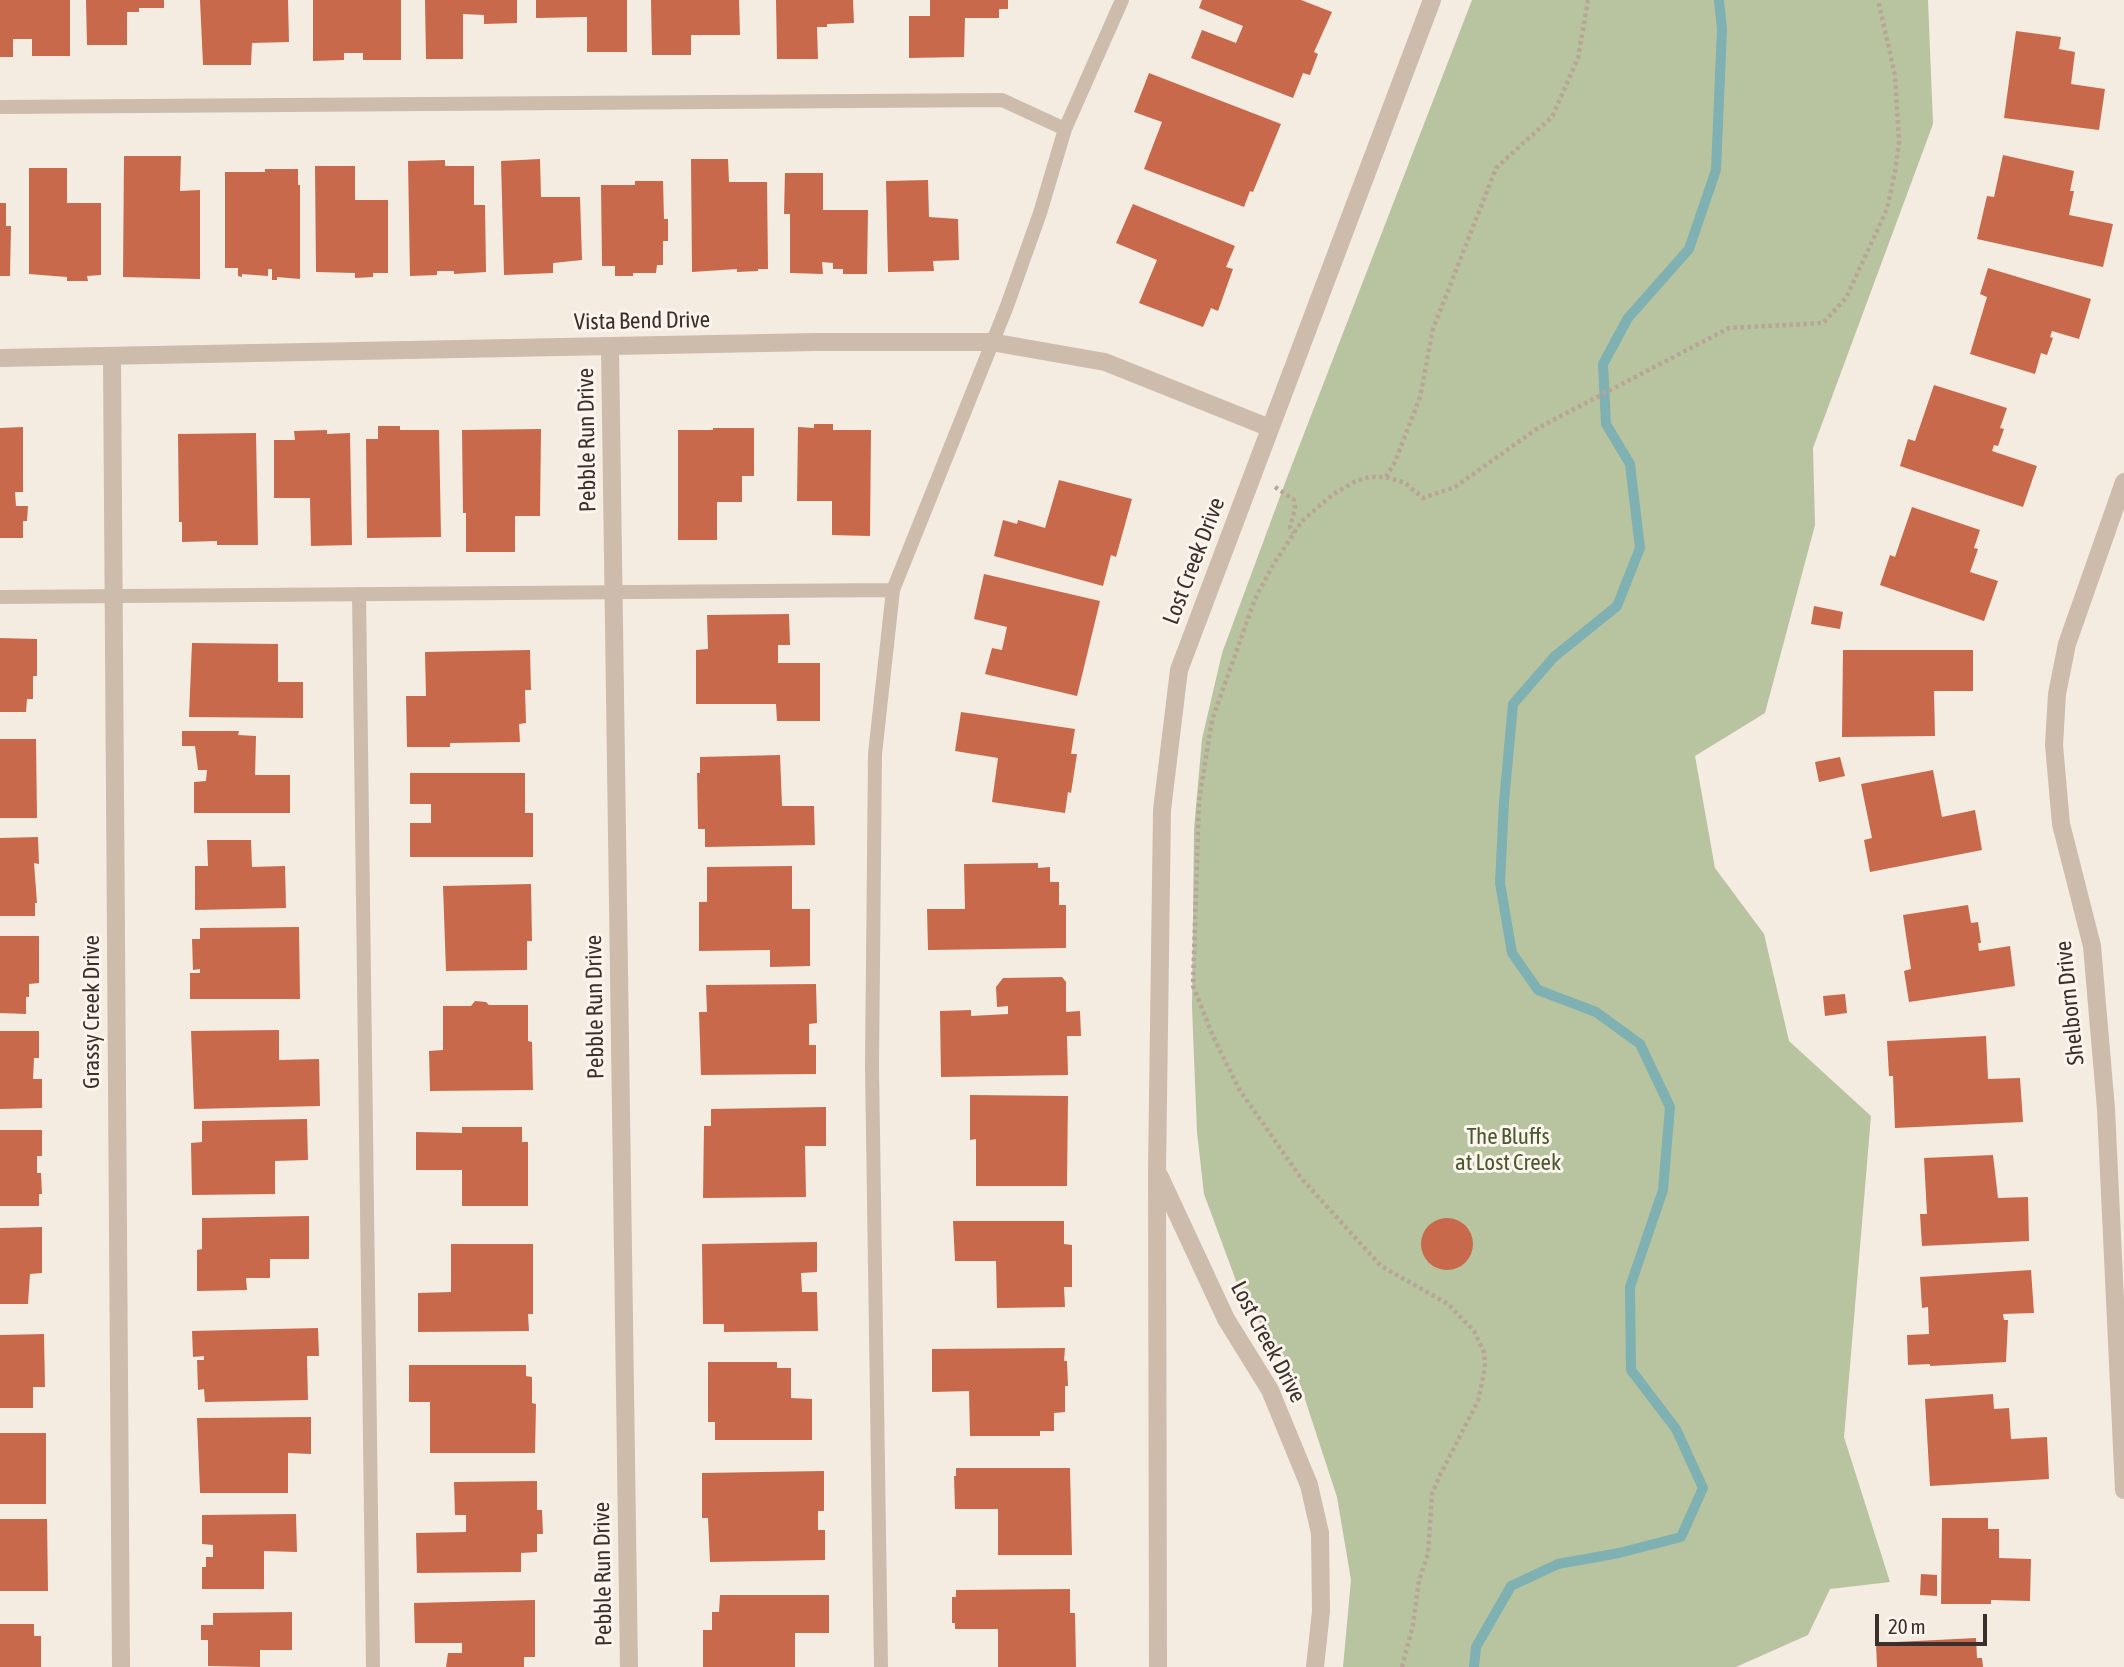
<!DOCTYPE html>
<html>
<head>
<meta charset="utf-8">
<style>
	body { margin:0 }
	#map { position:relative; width:2124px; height:1667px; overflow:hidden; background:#f4ebe1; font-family:"Asap Condensed",sans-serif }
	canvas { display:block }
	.scale { position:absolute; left:1875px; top:1614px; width:112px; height:32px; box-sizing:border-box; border:4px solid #3b302b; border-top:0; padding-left:9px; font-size:21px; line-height:24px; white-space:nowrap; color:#3b302b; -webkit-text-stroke:5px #fbf5ee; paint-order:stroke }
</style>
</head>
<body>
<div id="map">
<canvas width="2124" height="1667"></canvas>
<div class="scale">20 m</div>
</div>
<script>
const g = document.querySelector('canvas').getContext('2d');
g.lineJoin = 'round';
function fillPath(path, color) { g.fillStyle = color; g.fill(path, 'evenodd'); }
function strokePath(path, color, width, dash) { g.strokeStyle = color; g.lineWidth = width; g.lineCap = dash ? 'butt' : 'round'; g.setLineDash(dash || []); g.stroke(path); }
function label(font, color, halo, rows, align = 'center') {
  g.font = font + ' "Asap Condensed",sans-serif'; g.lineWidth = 6; g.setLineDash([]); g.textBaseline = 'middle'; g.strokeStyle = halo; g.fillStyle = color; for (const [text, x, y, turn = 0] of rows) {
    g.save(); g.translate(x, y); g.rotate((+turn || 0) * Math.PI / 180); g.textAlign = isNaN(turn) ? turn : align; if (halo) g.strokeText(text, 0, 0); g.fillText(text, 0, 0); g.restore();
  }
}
fillPath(new Path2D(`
	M1472,0H1928L1933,124L1813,448L1815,525L1765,713L1695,756L1715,868L1764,934L1789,1041L1871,1116L1844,1437L1890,1582L1830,1589L1808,1635L1736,1667H1343L1351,1580L1337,1497L1299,1381L1242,1297L1204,1194L1197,1132L1192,1007L1194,829L1202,739L1222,653L1288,475Z`), '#b8c4a0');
strokePath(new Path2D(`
	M1474,1667L1476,1647L1511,1586L1558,1564L1619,1553L1681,1537L1703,1488L1676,1429L1631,1370L1630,1287L1663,1190L1670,1107L1640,1044L1596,1012L1538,990L1512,953L1500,883L1504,802L1513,704L1554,657L1617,606L1640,548L1630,464L1606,424L1603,364L1628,318L1689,249L1716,170L1722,29L1719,0`), '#7fb0b2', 10);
fillPath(new Path2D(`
	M0,0H70V56H32V39H13V57H0Z
	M86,0H164V8H139V12H127V45H87Z
	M200,0H288L289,42L252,43L251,65H203Z
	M313,0H401V60H363V53H344V60L313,61Z
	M425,0H517V23L484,24V15L463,14V59H426Z
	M536,0H627V52H587V17L536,18Z
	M651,0H739L740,35H691V55H652Z
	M776,0H853L854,23L827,24V27H817L818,59H777Z
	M930,0H1008V9H999V18H965L964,57L909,58V16H930Z
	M1202,0H1301L1332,12L1314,52L1318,54L1310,75L1303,73L1293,98L1191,58L1202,30L1236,43L1243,26L1199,8Z
	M2016,31L2061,37L2059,49L2075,52L2071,84L2105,89L2099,130L2004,118Z
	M1149,73L1281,124L1253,192L1250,191L1244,207L1144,169L1162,122L1134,112Z
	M2003,155L2074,171L2070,191H2074L2069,215L2113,224L2103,267L1977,239L1987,196L1994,197Z
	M124,156H181L180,191L200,190V279L123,277Z
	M540,159L541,197H580L582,260L553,263V273L504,275L501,161Z
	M691,159H728L729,182H767L768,269H758V271L737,272V269L692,272Z
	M445,160V166H474V205H485L486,272L454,274V271H437V275L410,276L408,161Z
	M315,166H355V200H388V273H373V277L355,278V273L316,272Z
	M29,168H67V203H101V275L87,276L88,281H67V277L29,274Z
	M265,169H298V185H300V279L277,277V280H272V269H268V276L242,274V277L238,276V268H225V172H265Z
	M785,173H823V210H868L867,274H843V269H833V263L822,262L823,274L790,273V214H784Z
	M928,180L929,217L958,219L959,260L933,261L934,271L888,272L886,181Z
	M635,181H663L664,219H668V241H663V265H657L656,273H633V276H615V266H602L601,185H635Z
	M0,203H6V226H11L10,276H0Z
	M1133,204L1235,246L1226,267L1233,269L1218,311L1211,308L1203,327L1139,303L1157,260L1116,243Z
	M1988,268L2091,299L2079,339L2052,331L2050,337L2053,338L2047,355L2041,353L2035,374L1970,354L1987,297L1980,294Z
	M1934,385L2007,408L2000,428L2004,429L1998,446L1994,445L1992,451L2037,466L2023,507L1900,466L1908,439L1915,441Z
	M814,424H833V430H871L870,536L832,535V501H797L798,427L814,428Z
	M378,426H400V430H439L441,537L367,538L366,439H378Z
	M23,427V492H15L16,506H28L27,521H23V538H0V428Z
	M713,428H754V476H742V502H717V540H678V430H713Z
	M541,429L540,516H515V552H466V513H463L462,430Z
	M327,430V434L350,433L352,545L311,546L310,498H274V440H295L294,431Z
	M256,433L258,545H217V541L182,542V522H179L178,434Z
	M1059,480L1132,499L1116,557L1111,555L1103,586L994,556L1003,520L1017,524L1018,520L1045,528Z
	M1912,507L1980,530L1974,548L1978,549L1970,572L1998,581L1984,621L1880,585L1890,555L1895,557Z
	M984,574L1100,601L1077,696L985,674L992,648L1002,650L1007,627L974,619Z
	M1814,606L1843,612L1840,629L1811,624Z
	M789,614L790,645H778V663H820V721H777L776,704H696V650L708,649L707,615Z
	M0,638L37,639V676H33V699H27L26,712H0Z
	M192,643L278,644V682H303V718L189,717Z
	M530,650L531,690H525L526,723L519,724L520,742L450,743V747H407L406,696H426L425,652Z
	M1843,650H1973V691H1934L1935,736L1842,737Z
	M961,712L1075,729L1071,754H1077L1071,793L1068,792L1065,813L992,802L998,758L955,751Z
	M182,731H239L238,735L256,736L255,775H290V813H194V782L206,781L207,770H198L195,746H182Z
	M0,739H36L37,818H0Z
	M780,755L782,806H814L815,845L705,847V829H698L697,773H700V757Z
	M1840,757L1845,776L1819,782L1815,762Z
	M1933,770L1942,817L1975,810L1982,850L1870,872L1864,840L1872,838L1861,784Z
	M410,773H525V813H533V857H410V823H431V804H410Z
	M38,837L39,864L34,863L37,903H35V916H0V838Z
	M207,840H251L252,867L285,866L286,908L195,910V866H208Z
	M1038,863V868L1050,867V882H1059V905H1066V948L928,950L927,909H965L964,864Z
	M792,866V909H810V966L770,967V950L699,951V902H707V867Z
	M531,884L532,941H527V970L446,971L443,886Z
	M1968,905L1971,923L1978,922L1981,943H1978L1979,951L2010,946L2015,986L1909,1002L1904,971L1911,969L1903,915Z
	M299,927L300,999H190V973H200V969L193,970L192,939H200V928Z
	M0,936H39V983L29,984V997H26V1014L0,1013Z
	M1062,977L1066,982V1012L1080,1011L1081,1036H1067L1068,1075L941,1077L940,1011L971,1010V1016L1008,1014V1006L997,1007L996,987L1003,978Z
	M816,984L817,1023L809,1024V1045H816V1074L701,1075L699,1012H707L706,985Z
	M1845,994L1847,1013L1825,1016L1823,996Z
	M475,1001L486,1002L489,1005H528V1041L532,1042L533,1090L430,1091L429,1051L443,1050V1006H471Z
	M279,1030V1060L319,1059L320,1106L194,1109L191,1031Z
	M0,1031H39V1058H34L33,1079H42V1108L0,1109Z
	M1986,1036L1988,1079L2020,1078L2023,1122L1895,1128L1893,1076H1889L1887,1041Z
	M970,1095L1068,1096L1067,1186H976V1139L970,1140Z
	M826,1107V1146H805L806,1197L703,1198L704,1126H711V1109Z
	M307,1119L308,1160L275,1161V1194L192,1195L191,1143L202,1142V1121Z
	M462,1127H522V1142H528V1206H462V1170H416V1132L462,1133Z
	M0,1130H42V1156H37V1173H41L42,1194H39V1206H0Z
	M1993,1155L1998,1198L2028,1197L2029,1241L1922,1246L1920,1214H1927L1924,1158Z
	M309,1216V1259H270V1278H246L247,1290L197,1291V1250L202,1249V1218Z
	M1421 1244a26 26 0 1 1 52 0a26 26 0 1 1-52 0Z
	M953,1221H1064V1244L1072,1245V1287H1064L1065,1307L997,1308L996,1261H955Z
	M42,1227V1273L30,1274L28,1304H0V1228Z
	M817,1242V1272L801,1273L802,1292H817L818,1331L724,1332V1324H703L702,1244Z
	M451,1244H533V1314H528L529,1331L418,1332V1293L451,1292Z
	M2031,1270L2034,1313L2003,1314L2004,1320H2008L2006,1362L1930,1366V1364L1908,1365L1907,1335L1929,1334L1928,1307L1922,1308L1920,1277Z
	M318,1328L319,1356H307L308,1400L205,1402L204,1389L198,1390L197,1360H204V1356L193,1357L192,1331Z
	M44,1334L45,1387H33V1408H0V1335Z
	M1065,1348L1064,1361H1067L1068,1386H1065V1412L1054,1413V1431H1040V1436H970L969,1391L932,1392V1349Z
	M708,1362H777V1368H791V1398L812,1399V1440H715V1422H708Z
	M409,1365H526V1376L532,1377V1403L536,1404L535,1453H430V1402H409Z
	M1993,1394L1994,1409L2009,1408L2011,1439L2047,1437L2049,1479L1930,1486L1925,1399Z
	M311,1417V1454L288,1453V1493H200L197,1418Z
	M0,1433H46V1504H0Z
	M956,1468H1070L1072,1555H998V1509H955L954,1476H956Z
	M824,1471V1511H818V1530H825V1560L710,1562L708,1518H702V1473Z
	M537,1481V1510H542L543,1534H537V1552L521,1553V1572L417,1573L416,1533L466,1532V1515H455L454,1482Z
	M296,1514L297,1552L264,1551V1589H202V1567H206V1557H213V1545L202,1544V1515Z
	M1942,1518H1988V1529H1999V1558L2031,1559L2030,1601L1991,1600V1604H1941Z
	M0,1519H47L48,1591H0Z
	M1921,1574L1937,1575V1596L1920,1595Z
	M1070,1589V1613H1075L1076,1667H998V1629H955V1623H952V1597H956V1590Z
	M720,1595H829V1633H795V1667H703V1630H712V1612H719Z
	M535,1600V1657H524V1667H446L448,1653H462V1643H415L414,1603Z
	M292,1612V1650H260V1667L208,1666V1640H201V1625H213V1613Z
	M0,1624H34V1636H41V1667H0Z
	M1976,1638L1977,1658H1982L1983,1667H1877L1876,1643Z`), '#c8694b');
strokePath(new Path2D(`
	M1386,477L1395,462L1420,397L1433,329L1496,168L1552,117L1578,58L1588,0
	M1275,487L1294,500L1295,508L1290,528L1294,533
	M1402,1667L1413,1625L1419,1580L1428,1554L1432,1494L1439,1477L1478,1401L1485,1368L1484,1352L1474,1331L1448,1304L1381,1266L1301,1178L1239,1089L1213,1036L1193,986L1199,801L1212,720L1255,599L1273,565L1302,521L1332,495L1354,482L1369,477H1386L1405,483L1423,498L1455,487L1538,428L1729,328L1823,323L1846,298L1887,209L1895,172L1899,142L1895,75L1878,0`), '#b9a596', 4.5, [3.5, 3.5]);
strokePath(new Path2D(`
	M0,107L1002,100L1065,129L1040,213L1007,306L893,590L875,754L872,1066L881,1667
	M1065,129L1122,0
	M359,594L373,1667
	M0,597L893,590`), '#cdbbac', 14);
strokePath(new Path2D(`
	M610,347L629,1667
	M112,357L121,1667
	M0,358L816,342H991L1105,362L1270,428
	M2124,482L2067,644L2057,694L2054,745L2061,824L2092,946L2106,1109L2124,1490
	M1159,1175L1226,1319L1270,1390L1309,1485L1320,1533L1321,1611L1315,1667
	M1158,1667L1157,1171L1162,810L1179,670L1432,0`), '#cdbbac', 18);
label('23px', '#3b302b', '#fbf5ee', [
	["Vista Bend Drive",642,321,-1],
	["Pebble Run Drive",587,440,-91],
	["Lost Creek Drive",1194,561,-69],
	["Shelborn Drive",2070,1003,-96],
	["Pebble Run Drive",595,1007,-91],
	["Grassy Creek Drive",92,1012,-90],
	["Lost Creek Drive",1268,1342,62],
	["Pebble Run Drive",603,1574,-91]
]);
label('23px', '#4a5a2e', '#fbf5ee', [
	["The Bluffs",1508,1137],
	["at Lost Creek",1508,1163]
]);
</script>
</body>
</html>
